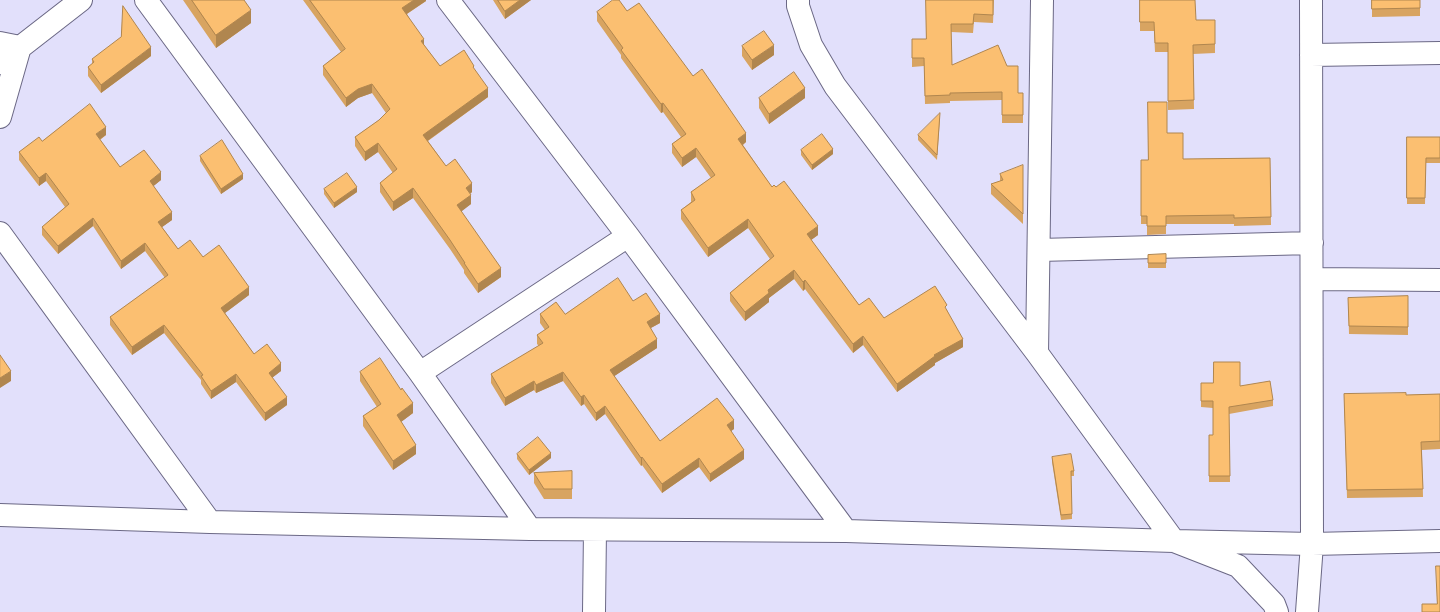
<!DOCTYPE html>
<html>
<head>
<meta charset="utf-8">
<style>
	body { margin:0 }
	canvas { display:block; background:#e2e0fb }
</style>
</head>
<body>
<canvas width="1440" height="612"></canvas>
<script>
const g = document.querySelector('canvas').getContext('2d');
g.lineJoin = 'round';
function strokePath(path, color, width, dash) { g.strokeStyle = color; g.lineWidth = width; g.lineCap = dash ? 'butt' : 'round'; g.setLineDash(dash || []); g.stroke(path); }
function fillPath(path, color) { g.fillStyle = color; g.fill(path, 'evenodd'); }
const street = new Path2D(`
	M146,0L420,373L530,529
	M448,0L628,236L846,531
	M798,0V6L811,45L835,86L1037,353L1174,541L1238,566L1274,604L1277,612
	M0,43L20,47L0,117
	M1311,55L1440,53
	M0,63L81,0
	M0,233L210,522
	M1039,250L1312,243
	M1312,279L1440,280
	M1037,353L1042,0
	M420,373L628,236
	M0,515L210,522L530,529L846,531L1174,541L1312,544L1440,541
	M594,612L595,530
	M1307,612L1312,544L1311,0`);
strokePath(street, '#6b6885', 24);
strokePath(street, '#fff', 22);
fillPath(new Path2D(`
	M183,0H244L251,23L216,48Z
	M303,0H426V1L407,14L424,45L440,66L474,69L488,97L428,141L446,166L472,192L470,194L471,204L461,211L501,277L478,293L464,273V270L450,249L413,198L393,211L380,192V183L393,173L378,152L365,161L355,146V137L379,120L386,113L372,93L358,98L346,107L323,75V66L341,52Z
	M493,0H531L505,19Z
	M926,0H994L993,23L974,22L973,33L951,32L952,65L1018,93H1023V123H1002V100L950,101V103L925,104L924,66L912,67V39H926Z
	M1140,0L1196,20H1215V53L1193,54L1194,109L1168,110V52H1155L1154,31H1140Z
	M1372,0H1420V16L1372,17Z
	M627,11L693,76L746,142L743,145L772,187L818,235L811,240L859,305L884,318L947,310L963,347L935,363V365L897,392L863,345L853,353L805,289L803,291L794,279L769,298V302L745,321L730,301V293L770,259L748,228L708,257L681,219V210L691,202V192L711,178L696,157L682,167L672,153V144L681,137L663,112L661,113L621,58V55L597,21V12Z
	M742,46L774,55L752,70L742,56Z
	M151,56L101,93L88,76V67L92,64V59Z
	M759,98H805L769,124L759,108Z
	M940,118L937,160L918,140V135Z
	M1167,133L1183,159L1270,158L1271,225L1234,226V224H1166V234L1147,235V224H1141V160H1148Z
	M106,135L100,140L120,167L161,180L153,186L172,220L162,227L178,249L203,257L249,295L225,313L254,354L281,371L272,378L287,405L265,421L236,382L211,399L201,384V380L164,333L132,355L110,325V317L165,278L145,251L121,269L93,226L58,254L42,235V227L65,207L46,181L39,186L19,160V152L42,141Z
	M1407,137H1440V163H1426L1425,204H1407Z
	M801,150L833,154L812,170L801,155Z
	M200,156L243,179L221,194L200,161Z
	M1000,174L1023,214V224L991,194V184L1000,181Z
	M324,189L357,192L334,208L324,194Z
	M1166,254V268H1148V255Z
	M1408,296V335L1349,334L1348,298Z
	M633,301L660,323L651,328L657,348L614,376L660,441L734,429L731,431L744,459L710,482L699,467L662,493L642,465L641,466L605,414L596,421L584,404L581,406L563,381L536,393L534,390L505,406L491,383V374L539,346L537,344V335L545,330L540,323V314H565Z
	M360,372L413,413L401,422L416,454L393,470L363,426V416L377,407L360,381Z
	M1201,383L1240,386L1273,400V406L1229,414L1230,482H1209V435H1213V408L1201,407Z
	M1344,394L1406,395L1440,394V449L1422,450L1423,497L1347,498Z
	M517,454L551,458L529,475L517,459Z
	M1052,457L1074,471V476H1071L1072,519L1061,520L1052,462Z
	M572,471V499H544L534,483V473Z`), '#d8a461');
fillPath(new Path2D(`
	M414,0H426V1L402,17V8Z
	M520,0H531L505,19V11Z
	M251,10V23L216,48V35Z
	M424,39V48L421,41Z
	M774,45V55L752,70V60Z
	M151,47V56L101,93V85Z
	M372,84V93L358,98L346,107V98L358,89Z
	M488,88V97L423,144V135Z
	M805,88V98L769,124V114Z
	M663,103V112L661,113V104Z
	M106,127V135L96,142V134Z
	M746,133V142L738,148V139Z
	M378,143V152L365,161V152Z
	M696,148V157L682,167V158Z
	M833,149V154L812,170V165Z
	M161,172V180L150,189V181Z
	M46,173V181L39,186V178Z
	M243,174V179L221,194V189Z
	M472,183V192L466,197V188Z
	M357,187V192L334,208V203Z
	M413,188V198L393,211V202Z
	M471,195V204L457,215V205Z
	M172,212V220L158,230V222Z
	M93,218V226L58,254V246Z
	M748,219V228L708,257V248Z
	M818,226V235L807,243V234Z
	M145,243V251L121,269V261Z
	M501,268V277L478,293V284Z
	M794,270V279L769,298V302L745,321V312L768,290Z
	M805,280V289L803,291V282Z
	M249,287V295L221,316V308Z
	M660,314V323L647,330V322Z
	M164,325V333L132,355V347Z
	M863,336V345L853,353V344Z
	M657,339V348L610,379V370Z
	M963,339V347L935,363V365L897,392V384L934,355Z
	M281,363V371L269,380V373Z
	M11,371V381L0,388V378Z
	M563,372V381L536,393V385Z
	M236,374V382L211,399V391Z
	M534,381V390L505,406V398Z
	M584,395V404L581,406V397Z
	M287,397V405L265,421V413Z
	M413,403V413L397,425V415Z
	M605,406V414L596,421V413Z
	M734,420V429L727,434V425Z
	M416,445V454L393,470V461Z
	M744,450V459L710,482V474Z
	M551,453V458L529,475V470Z
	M642,457V465L641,466V458Z
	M699,458V467L662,493V484Z`), '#b0864f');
const building = new Path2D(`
	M192,0H244L251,10L216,35Z
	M310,0H414L402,8L424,39L421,41L440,66L464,50L474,66L473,67L488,88L423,135L446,166L455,159L472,183L466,188L471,195L457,205L501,268L478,284L464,263H465L450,240L413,188L393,202L380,183L397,169L378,143L365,152L355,137L379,120L390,109L372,84L358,89L346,98L323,66L345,49Z
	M498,0H520L505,11Z
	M613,0H619L627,11L639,3L693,76L702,69L746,133L738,139L772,187L774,185L776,187L784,181L818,226L807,234L859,305L869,298L884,318L935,286L947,305L945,307L963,339L934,355L935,356L897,384L863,336L853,344L805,280L803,282L794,270L768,290L769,293L745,312L730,293L774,256L748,219L708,248L681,210L695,200L691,192L715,175L696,148L682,158L672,144L686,134L663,103L661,104L621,50L623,48L597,12Z
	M926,0H993V15L974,14L973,24H951L952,65L998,45L1007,66H1018V93H1023V115H1002V92L950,93V95L925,96L924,58H912V39H926Z
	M1140,0H1195L1196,20H1215V44L1193,45L1194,100L1168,101V43H1155L1154,22H1140Z
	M1372,0H1420V8L1372,9Z
	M123,6L151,47L101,85L88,67L94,62L92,59L121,37Z
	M764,31L774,45L752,60L742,46Z
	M794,72L805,88L769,114L759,98Z
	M1148,102H1167V133H1183V159L1270,158L1271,217L1234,218V215L1166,216V226H1147V216H1141V160H1148Z
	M90,104L106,127L96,134L120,167L144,150L161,172L150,181L172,212L158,222L178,249L190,240L203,257L219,245L249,287L221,308L254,354L267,344L281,363L269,373L287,397L265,413L236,374L211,391L201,376L203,375L164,325L132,347L110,317L168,275L145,243L121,261L93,218L58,246L42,227L69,204L46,173L39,178L19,152L39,137L42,141Z
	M940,113L937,155L918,135Z
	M822,134L833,149L812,165L801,150Z
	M1407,137H1440V158H1426L1425,198H1407Z
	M222,140L243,174L221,189L200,156Z
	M1023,165V214L991,184L1003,180L1000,174Z
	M347,173L357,187L334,203L324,189Z
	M1166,254V263H1148V255Z
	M618,278L633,301L646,293L660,314L647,322L657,339L610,370L660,441L717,398L734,420L727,425L744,450L710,474L699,458L662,484L642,457L641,458L605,406L596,413L584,395L581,397L563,372L536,385L534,381L505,398L491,374L543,343L537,335L549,327L540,314L556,302L565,314Z
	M1408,296V327L1349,326L1348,298Z
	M0,355L11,371L0,378Z
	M380,358L401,390L402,388L413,403L397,415L416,445L393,461L363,416L381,404L360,372Z
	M1214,362H1240V386L1270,381L1273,400L1229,407L1230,476H1209V435H1213V401H1201V383H1213Z
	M1406,393V395L1440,394V441L1421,442L1423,489L1347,490L1344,394Z
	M538,437L551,453L529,470L517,454Z
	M1071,454L1074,471H1071L1072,514L1061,515L1052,457Z
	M572,471V489H544L534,473Z
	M1436,566H1440V612H1422V604H1437Z`);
fillPath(building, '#fbbf71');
strokePath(building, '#b0864f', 1);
</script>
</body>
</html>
